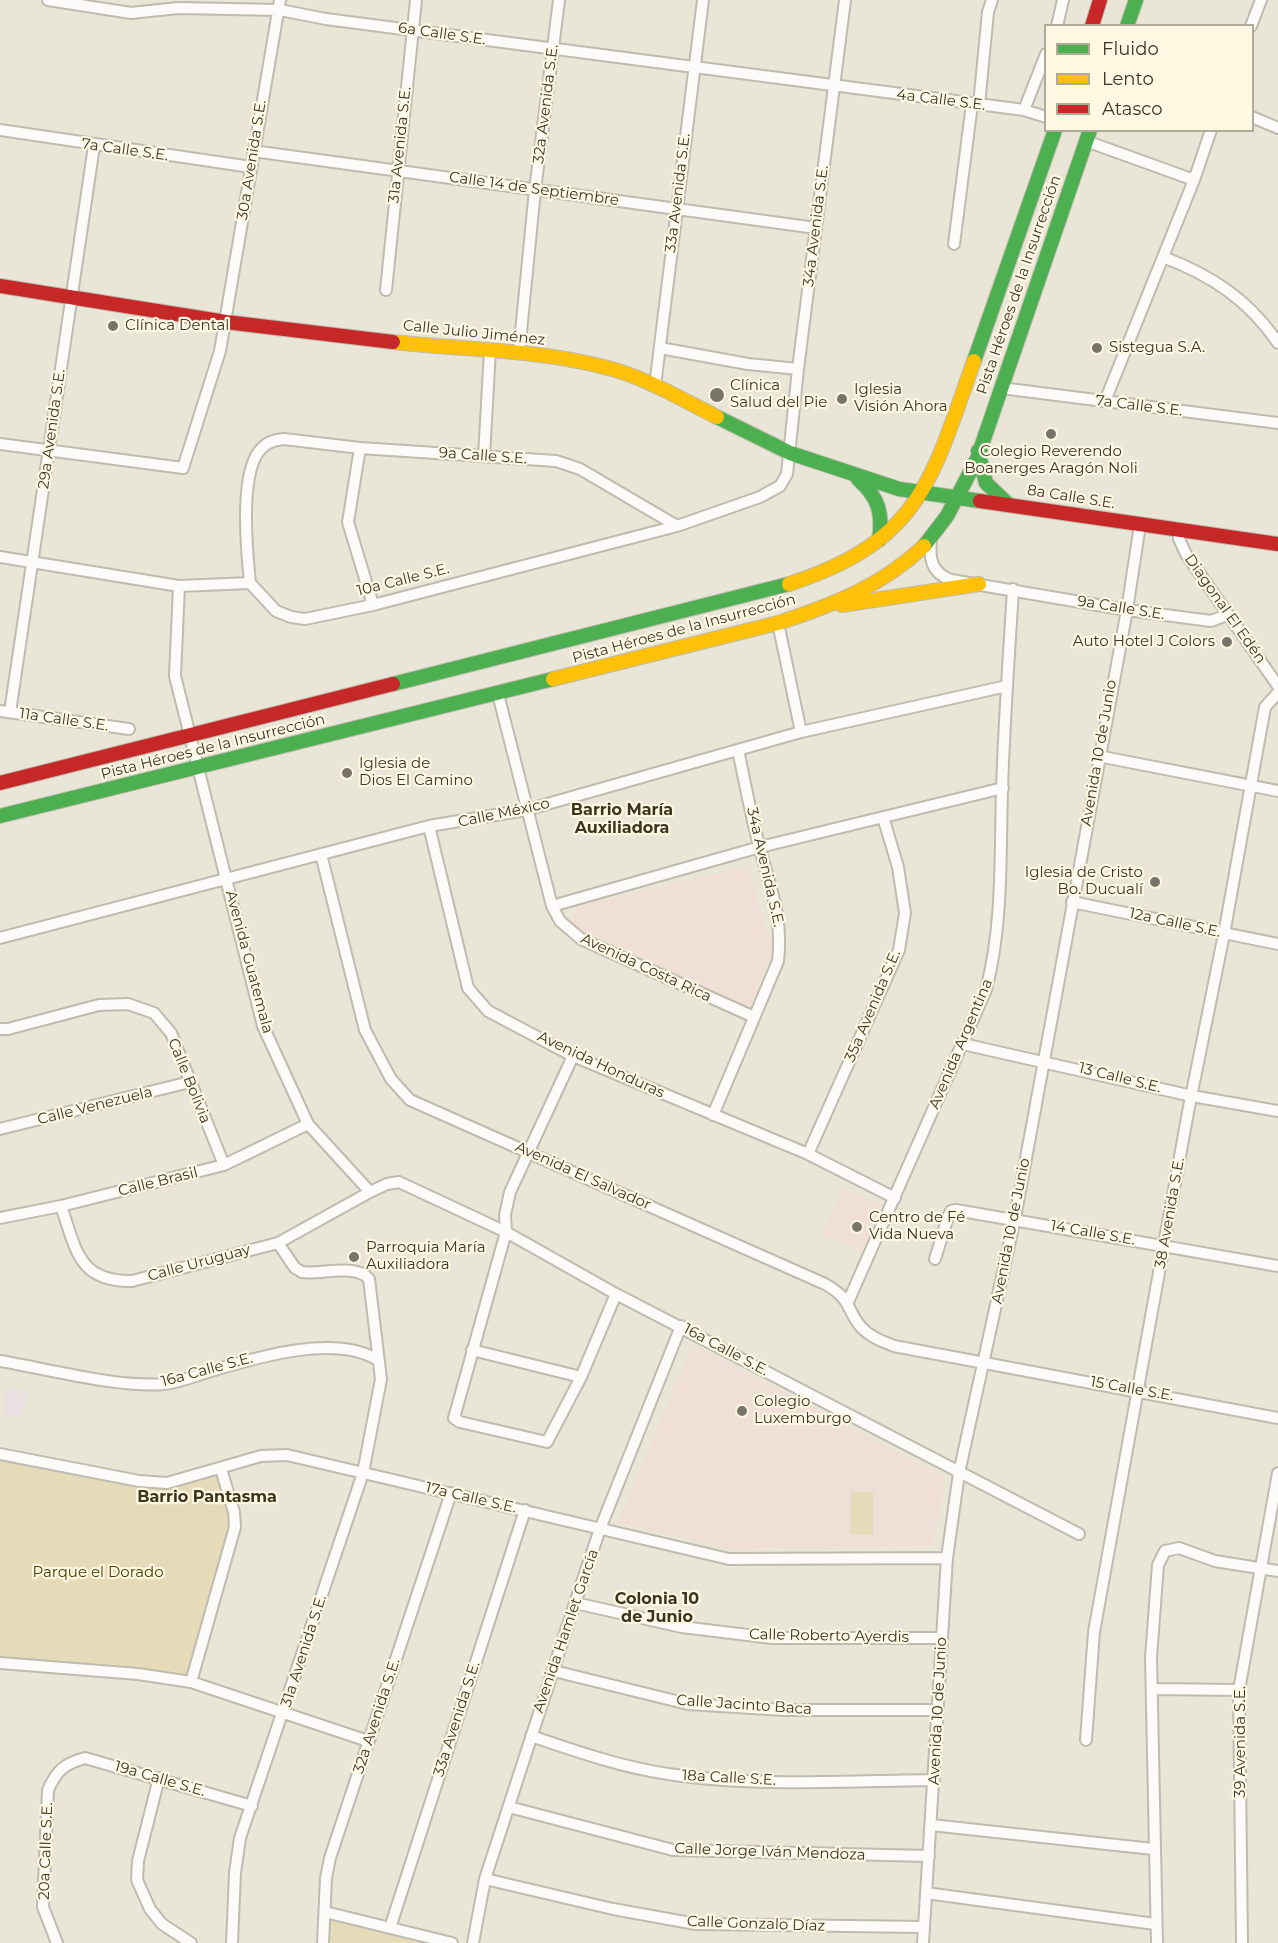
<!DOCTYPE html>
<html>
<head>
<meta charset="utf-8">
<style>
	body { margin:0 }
	#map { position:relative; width:1278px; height:1943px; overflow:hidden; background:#eae6d7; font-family:Montserrat,sans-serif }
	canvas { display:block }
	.legend { position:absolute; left:1044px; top:24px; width:210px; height:108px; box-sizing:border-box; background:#fef7e2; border:2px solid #b0aa99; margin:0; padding:8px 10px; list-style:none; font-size:18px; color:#3a362c }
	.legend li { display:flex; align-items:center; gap:12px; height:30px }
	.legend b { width:30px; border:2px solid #b0aa99 }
</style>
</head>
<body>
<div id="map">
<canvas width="1278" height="1943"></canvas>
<ul class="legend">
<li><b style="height:8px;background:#4caf50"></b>Fluido</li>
<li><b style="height:8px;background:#ffc107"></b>Lento</li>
<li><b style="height:8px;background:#c62828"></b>Atasco</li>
</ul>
</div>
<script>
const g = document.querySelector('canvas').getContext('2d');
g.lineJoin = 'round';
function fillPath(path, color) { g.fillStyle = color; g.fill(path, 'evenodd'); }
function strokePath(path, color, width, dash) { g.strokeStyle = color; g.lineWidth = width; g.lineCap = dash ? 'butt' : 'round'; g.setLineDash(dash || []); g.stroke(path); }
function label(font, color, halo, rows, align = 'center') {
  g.font = font + ' Montserrat,sans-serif'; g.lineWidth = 4.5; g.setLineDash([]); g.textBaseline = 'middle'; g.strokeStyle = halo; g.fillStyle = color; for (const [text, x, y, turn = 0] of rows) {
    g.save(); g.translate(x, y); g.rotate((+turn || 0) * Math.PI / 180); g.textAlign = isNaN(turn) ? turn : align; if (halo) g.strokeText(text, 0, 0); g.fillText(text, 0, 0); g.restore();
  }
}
fillPath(new Path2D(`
	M5,1389L26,1391L21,1417L5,1416Z`), '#ebdfe1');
fillPath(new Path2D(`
	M747,867L773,951L750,1008L571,925L576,906Z
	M843,1188L883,1205L862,1251L822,1234Z
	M693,1344L946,1478L932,1546L732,1549L618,1523Z`), '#efdfd6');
fillPath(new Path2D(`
	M0,1454L167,1483L221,1469L234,1512L191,1682L0,1663Z
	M851,1492H873V1535L850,1534Z
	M325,1912L452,1943H323Z`), '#e6dbb9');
const street = new Path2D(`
	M48,0L131,13L178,8L280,10L326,19L1024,110L1046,117
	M1057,26L1063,0
	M1251,26L1261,0
	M979,105L988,12L992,0
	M1024,110L1046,54
	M1252,117L1278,128
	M0,130L251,167
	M1086,141L1194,180
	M253,151L816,228
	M954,244L972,104
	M1163,257C1211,275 1249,300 1278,343
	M386,290L416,0
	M660,348L748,364L798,369
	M519,352L535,190L559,0
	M655,386L703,0
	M1001,388L1278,423
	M1105,401L1194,180L1211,130
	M0,444L183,468L220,351L280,0
	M360,448L348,522L373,605
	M484,456L490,350
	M1179,530V539L1186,554L1278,686
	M931,538C929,558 931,573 951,580L1127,610L1211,621L1227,615
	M0,557L179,586L250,583
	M250,583L276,611L291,617L305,619L373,605L677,526L760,497L780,486L787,474L798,369L845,0
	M250,583C247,552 238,468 263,447C269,441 276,440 284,439L360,448L556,461L580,469L677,526
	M179,586L175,676L263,1026L308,1124L370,1192
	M778,623L801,732
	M498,694L552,906L560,921L581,939L754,1017
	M0,711L129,729
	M10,712L94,146
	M1098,756L1278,791
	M429,826L468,988L488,1011L573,1056L808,1154L895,1198
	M321,854L365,1030L391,1079L410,1100L825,1284C853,1300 845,1308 861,1327C870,1337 882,1341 894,1346L1278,1418
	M1072,902L1278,944
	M552,906L760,847L1003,788
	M0,938L429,826L526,810L801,732L1007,686
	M0,1029H8L99,1005L128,1004L154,1013L171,1033L224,1165
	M963,1044L1192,1096L1278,1111
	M573,1056L510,1192L505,1215L506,1232L454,1418L460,1422L547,1442L581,1377L616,1294
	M713,1115L778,961C783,918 771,890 760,849C751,816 745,783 738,750
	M0,1129L190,1082
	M808,1154L899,950L905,913L898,867L883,817
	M61,1206C76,1249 78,1282 132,1281L278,1243L370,1192L387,1184L399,1182L506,1232L616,1294L1079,1534
	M0,1218L61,1206L224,1165L308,1124
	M935,1259L948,1217L951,1211L956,1210L1278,1266
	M848,1302L986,990C1003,925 1000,857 1002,790C1004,723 1009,656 1013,589
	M472,1350L581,1377
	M0,1361C47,1369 118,1388 164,1384C178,1383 194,1376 208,1372C255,1358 334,1333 378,1360
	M0,1454L139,1481L167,1483L261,1456L287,1455L729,1559L947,1558
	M575,1603L682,1627L772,1638H942
	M0,1663L138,1674L191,1682L368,1741
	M554,1671L688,1704L784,1710H938
	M191,1682L235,1527L234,1512L221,1469
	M1152,1689L1239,1690
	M531,1736C575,1751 621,1767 668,1774C755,1787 846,1781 934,1780
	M1086,1740L1094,1632L1188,1112L1224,934L1265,707L1278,693
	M159,1778L138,1861L137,1880L150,1909L162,1924L191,1943
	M509,1807L673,1850L929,1856
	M931,1825L1153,1849
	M485,1879L613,1909L696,1924L924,1927
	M926,1893L1155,1924
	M325,1912L452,1943
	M390,1928L525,1510
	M57,1943L43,1907L48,1790C57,1770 64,1764 85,1758L252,1806
	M232,1943L235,1873L240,1838L363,1473L381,1379L369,1279C355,1263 321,1275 302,1272L295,1268L278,1243
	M323,1943L326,1878L330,1858L451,1493
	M473,1943L485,1879L575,1603L600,1529L681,1326
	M923,1943L947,1558L959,1473L1015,1218L1127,610L1140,525
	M1157,1943L1151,1657L1158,1565L1165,1551L1179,1548L1215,1561L1278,1571
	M1242,1943L1239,1690L1278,1473`);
const fast = new Path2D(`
	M1127,26L1136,0
	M974,361L1055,130
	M717,417L790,453L899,489L980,501
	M978,451L986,483L1008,504
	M858,479C879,498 883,513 879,540
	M924,546L947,516L977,459L1090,130
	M393,684L789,584
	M0,816L553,679`);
const slow = new Path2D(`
	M393,342C463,350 534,349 604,367C643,376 681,399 717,417
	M789,584C921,541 931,481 974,361
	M842,605L979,584
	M553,679L778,623C833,605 882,586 924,546`);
const jam = new Path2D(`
	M1092,26L1100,0
	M0,286L226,322L393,342
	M980,501L1278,544
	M0,783L393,684`);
strokePath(street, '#bebbaf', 14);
strokePath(fast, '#bebbaf', 16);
strokePath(slow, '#bebbaf', 16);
strokePath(jam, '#bebbaf', 16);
strokePath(street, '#fcfbf9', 10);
strokePath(fast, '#4caf50', 14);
strokePath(slow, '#ffc107', 14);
strokePath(jam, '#c62828', 14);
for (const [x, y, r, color] of [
	[113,326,6,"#787468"],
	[1097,348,6,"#787468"],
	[717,395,8,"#787468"],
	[842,399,6,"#787468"],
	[1051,434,6,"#787468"],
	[1227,642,6,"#787468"],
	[347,773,6,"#787468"],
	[1155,882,6,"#787468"],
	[857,1227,6,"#787468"],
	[354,1257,6,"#787468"],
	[742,1411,6,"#787468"]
]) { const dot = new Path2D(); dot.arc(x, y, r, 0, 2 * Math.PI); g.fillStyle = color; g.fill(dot); strokePath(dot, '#fef7e2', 2); }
label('15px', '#3a362c', '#fef7e2', [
	["6a Calle S.E.",442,34,8],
	["4a Calle S.E.",941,100,7],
	["32a Avenida S.E.",546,104,-83],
	["31a Avenida S.E.",400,145,-84],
	["7a Calle S.E.",125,150,8],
	["30a Avenida S.E.",252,160,-81],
	["Calle 14 de Septiembre",534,189,8],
	["33a Avenida S.E.",678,193,-83],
	["34a Avenida S.E.",816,226,-83],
	["Pista Héroes de la Insurrección",1019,285,-71],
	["Calle Julio Jiménez",474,333,6],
	["7a Calle S.E.",1139,406,7],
	["29a Avenida S.E.",52,429,-82],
	["9a Calle S.E.",483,456,4],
	["8a Calle S.E.",1071,497,9],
	["10a Calle S.E.",403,580,-14],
	["9a Calle S.E.",1121,608,9],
	["Diagonal El Edén",1225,609,55],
	["Pista Héroes de la Insurrección",684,629,-15],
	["11a Calle S.E.",64,720,8],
	["Pista Héroes de la Insurrección",213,747,-14],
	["Avenida 10 de Junio",1099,753,-80],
	["Calle México",504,813,-12],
	["34a Avenida S.E.",765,867,77],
	["12a Calle S.E.",1175,923,12],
	["Avenida Guatemala",249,962,75],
	["Avenida Costa Rica",646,968,25],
	["35a Avenida S.E.",873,1006,-67],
	["Avenida Argentina",961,1044,-67],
	["Avenida Honduras",601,1065,25],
	["13 Calle S.E.",1120,1078,14],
	["Calle Bolivia",189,1081,68],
	["Calle Venezuela",95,1106,-14],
	["Avenida El Salvador",583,1176,24],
	["Calle Brasil",158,1182,-14],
	["38 Avenida S.E.",1170,1213,-80],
	["Avenida 10 de Junio",1011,1231,-79],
	["14 Calle S.E.",1093,1233,10],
	["Calle Uruguay",199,1263,-15],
	["16a Calle S.E.",726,1350,28],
	["16a Calle S.E.",207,1370,-15],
	["15 Calle S.E.",1132,1389,10],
	["17a Calle S.E.",471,1498,13],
	["Avenida Hamlet García",566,1631,-71],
	["Calle Roberto Ayerdis",829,1636,1],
	["31a Avenida S.E.",304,1651,-72],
	["Calle Jacinto Baca",744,1705,4],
	["Avenida 10 de Junio",938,1711,-87],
	["32a Avenida S.E.",377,1716,-72],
	["33a Avenida S.E.",457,1719,-72],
	["39 Avenida S.E.",1241,1742,-90],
	["18a Calle S.E.",729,1778,3],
	["19a Calle S.E.",160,1779,16],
	["20a Calle S.E.",46,1851,-88],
	["Calle Jorge Iván Mendoza",770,1852,2],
	["Calle Gonzalo Díaz",756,1924,2]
]);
label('15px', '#3a362c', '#fef7e2', [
	["Clínica Dental",125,326],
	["Sistegua S.A.",1109,348],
	["Clínica",730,386],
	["Salud del Pie",730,403],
	["Iglesia",854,390],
	["Visión Ahora",854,407],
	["Colegio Reverendo",1051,452,"center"],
	["Boanerges Aragón Noli",1051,469,"center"],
	["Auto Hotel J Colors",1215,642,"right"],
	["Iglesia de",359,764],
	["Dios El Camino",359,781],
	["Iglesia de Cristo",1143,873,"right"],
	["Bo. Ducualí",1143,890,"right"],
	["Centro de Fé",869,1218],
	["Vida Nueva",869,1235],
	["Parroquia María",366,1248],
	["Auxiliadora",366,1265],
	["Colegio",754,1402],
	["Luxemburgo",754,1419]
], 'left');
label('15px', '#4b3c03', '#fef7e2', [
	["Parque el Dorado",98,1573]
]);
label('bold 16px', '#3b341f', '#fef7e2', [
	["Barrio María",622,810],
	["Auxiliadora",622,828],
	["Barrio Pantasma",207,1497],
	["Colonia 10",657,1599],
	["de Junio",657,1617]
]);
</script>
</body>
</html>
